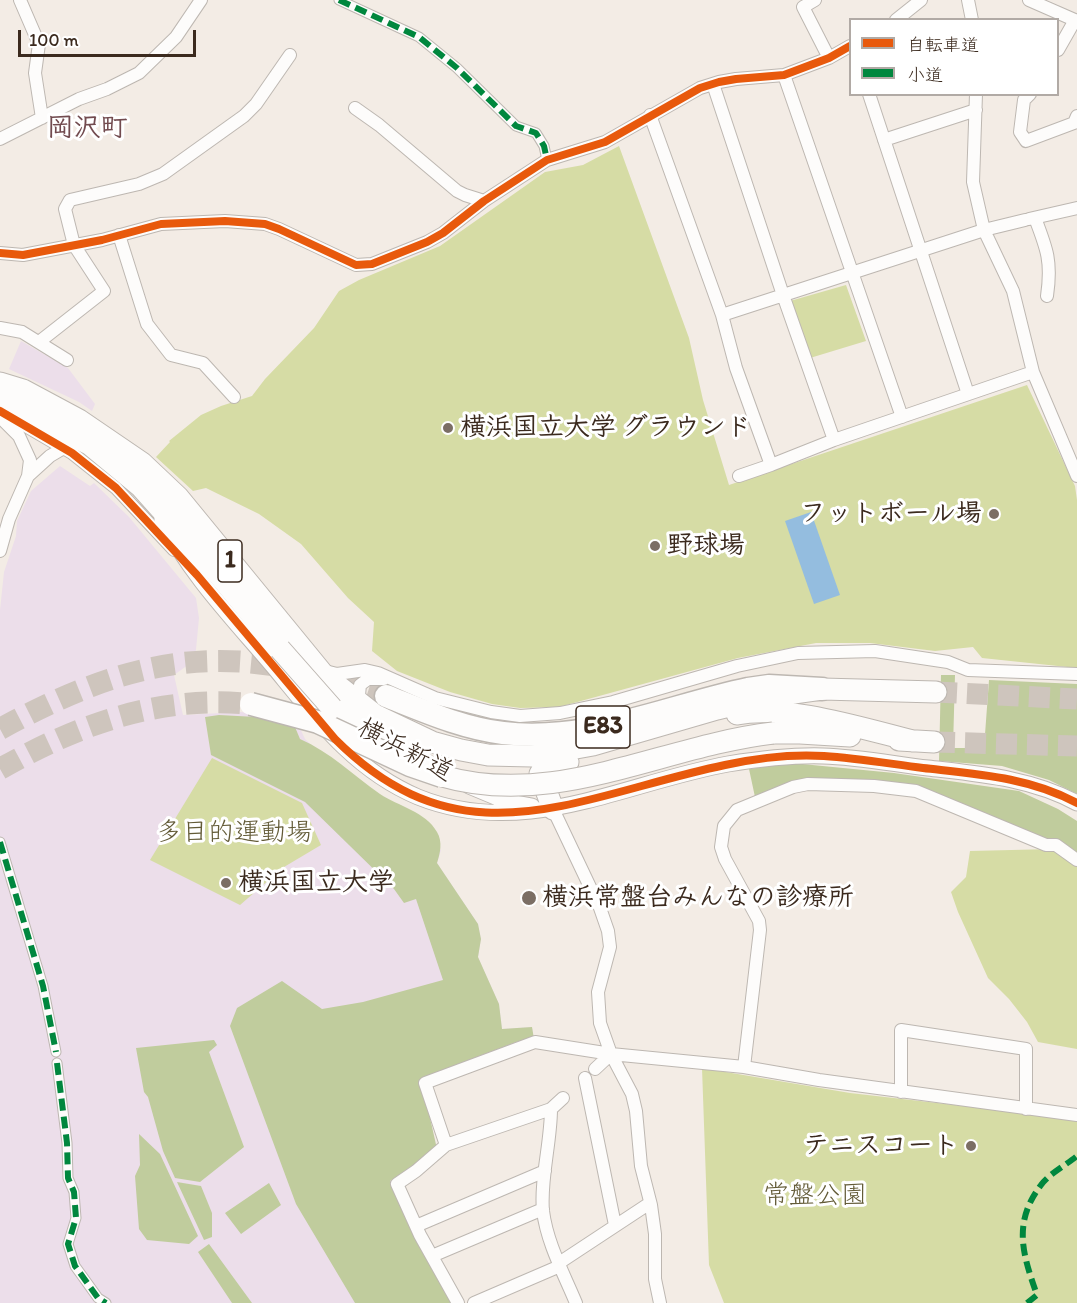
<!DOCTYPE html>
<html>
<head>
<meta charset="utf-8">
<style>
	body { margin:0 }
	#map { position:relative; width:1077px; height:1303px; overflow:hidden; background:#f3ece5; font-family:Itim,"Klee One",sans-serif }
	canvas { display:block }
	.legend { position:absolute; left:849px; top:18px; width:210px; height:78px; box-sizing:border-box; background:#fff; border:2px solid #b1aaa5; margin:0; padding:8px 10px; list-style:none; font-size:18px; color:#3b2a1e }
	.legend li { display:flex; align-items:center; gap:12px; height:30px }
	.legend b { width:30px; border:2px solid #b1aaa5 }
	.scale { position:absolute; left:18px; top:30px; width:178px; height:27px; box-sizing:border-box; border:3px solid #3b2a1e; border-top:0; padding-left:8px; font-size:18px; line-height:21px; white-space:nowrap; color:#3b2a1e; -webkit-text-stroke:4px #fff; paint-order:stroke }
</style>
</head>
<body>
<div id="map">
<canvas width="1077" height="1303"></canvas>
<ul class="legend">
<li><b style="height:8px;background:#e8590c"></b>自転車道</li>
<li><b style="height:8px;background:#00873e"></b>小道</li>
</ul>
<div class="scale">100 m</div>
</div>
<script>
const g = document.querySelector('canvas').getContext('2d');
g.lineJoin = 'round';
function fillPath(path, color) { g.fillStyle = color; g.fill(path, 'evenodd'); }
function strokePath(path, color, width, dash) { g.strokeStyle = color; g.lineWidth = width; g.lineCap = dash ? 'butt' : 'round'; g.setLineDash(dash || []); g.stroke(path); }
function label(font, color, halo, rows, align = 'center') {
  g.font = font + ' Itim,"Klee One",sans-serif'; g.lineWidth = 6; g.setLineDash([]); g.textBaseline = 'middle'; g.strokeStyle = halo; g.fillStyle = color; for (const [text, x, y, turn = 0] of rows) {
    g.save(); g.translate(x, y); g.rotate((+turn || 0) * Math.PI / 180); g.textAlign = isNaN(turn) ? turn : align; if (halo) g.strokeText(text, 0, 0); g.fillText(text, 0, 0); g.restore();
  }
}
fillPath(new Path2D(`
	M21,341L68,368L95,404L92,411L79,402L9,369Z
	M60,466L90,486L94,483L129,517L196,598L199,618L195,660L174,675L183,715L241,712L270,716L298,724L305,739L354,785L441,850L437,863L478,924L481,939L478,957L499,1004L502,1029L532,1027L534,1039L421,1078L437,1149L390,1181L450,1303H0V610L4,572L16,536L17,521L31,491Z`), '#ecdeea');
fillPath(new Path2D(`
	M619,146L689,338L703,400L729,485L1027,385L1075,486L1077,500V668L982,658L973,647L935,651L870,643H816L738,658L559,707L520,708L492,704L450,692L397,671L372,651L374,622L348,598L301,544L259,514L206,488L193,491L156,457L170,442L169,441L201,415L221,406L252,396L265,379L314,328L339,291L359,280L440,246L545,172L583,165Z
	M846,285L866,341L810,358L790,301Z
	M212,758L302,803L321,845L284,867L240,905L150,860Z
	M1053,849L1077,866V1049L1038,1042L1027,1022L1009,999L988,978L958,912L951,892L966,877L970,851Z
	M702,1068L850,1093L1077,1119V1303H724L709,1265Z`), '#d6dca5');
fillPath(new Path2D(`
	M941,675H955L953,748H984L989,680L1077,684V794L1049,780L1002,766L939,761Z
	M219,715L256,717L295,727L300,739C330,752 353,775 380,794C398,806 426,812 437,832C443,842 440,854 437,863L478,924L481,939L478,957L499,1004L502,1029L532,1027L534,1039L519,1041L421,1078L437,1149L390,1181L453,1303H355L296,1204L230,1026L237,1008L282,981L322,1009L363,1002L443,980L416,899L404,903L394,889L305,802L211,755L205,717Z
	M792,763L894,773L1019,791L1058,809L1077,821V856L1054,840L1042,839L912,786L821,780L755,797L749,769Z
	M214,1040L217,1045L209,1052L244,1147L200,1182L175,1178L163,1151L148,1097L144,1092L136,1048Z
	M139,1134L160,1154L198,1236L189,1244L147,1240L139,1229L135,1176L140,1165Z
	M177,1182L201,1186L212,1213V1237L204,1240Z
	M269,1183L281,1205L241,1234L225,1213Z
	M209,1244L252,1303H232L198,1252Z`), '#c0cc9d');
fillPath(new Path2D(`
	M811,512L840,595L814,604L785,521Z`), '#94bddf');
strokePath(new Path2D(`
	M936,692L1077,699
	M934,742L1077,746`), '#cec5bd', 21, [21, 10]);
strokePath(new Path2D(`
	M337,680L386,696
	M0,729C94,678 180,646 288,668
	M0,769C79,724 159,695 251,704`), '#cec5bd', 22, [22, 11]);
const pedestrian = new Path2D(`
	M339,0L419,37L457,68L516,126L536,133L544,146L547,160
	M0,842L43,986L56,1052
	M57,1063L67,1143L68,1178L74,1192L76,1218L68,1244L75,1266L98,1298L106,1303`);
const minor = new Path2D(`
	M20,0L39,44L35,73L42,118
	M815,0L803,7L829,58
	M968,0L972,20
	M1029,0L1077,21
	M896,20L921,0
	M1058,50L1075,20
	M784,75L902,417
	M713,84L783,295L834,440
	M869,94L968,394
	M976,94L973,182L984,230L1013,291L1033,372L1077,476
	M1030,94L1024,100L1020,132L1026,141L1074,123L1077,116
	M355,108L379,125L457,191L465,195L484,201
	M650,115L722,315L736,368L771,465L834,440L1033,372
	M0,139L79,99L107,89L139,73L176,37L201,0
	M884,140L976,110
	M1035,218C1047,249 1052,262 1047,296
	M1029,219L1077,208
	M119,235L147,324L171,355L203,363L234,397
	M0,253L23,255L102,240L161,224L225,221L265,224L279,229L356,265L372,264L427,242L443,233L484,201L547,160L605,142L700,88L719,82L736,79L784,75L829,58L850,46
	M722,315L984,230L1025,220
	M0,328L22,332L67,360
	M39,342L104,291L74,245L65,209L70,200L139,184L163,174L244,116L256,104L290,55
	M0,411L72,453L116,488L174,550
	M0,417L19,436L30,460L28,476L9,519L0,551
	M28,476L50,456L67,446
	M739,476L771,465
	M325,671L337,674L365,670L378,673L435,698L491,712L520,716L560,713L613,702L737,666L798,653L875,651L948,662L968,670L1077,674
	M362,704L359,695L360,685L368,679H384
	M553,809L600,908L608,931L610,947L598,992L600,1023L611,1054L632,1094L636,1111L641,1166L651,1205L655,1234V1279L660,1303
	M744,1067L760,930L759,921L725,859L721,847L724,826L737,810L793,787L808,784L874,786L916,791L1046,845H1056L1077,860
	M595,1069L611,1054
	M585,1078L615,1225
	M901,1092V1030L1026,1049V1109
	M551,1109C551,1142 540,1180 543,1211C547,1243 564,1274 576,1303
	M446,1145L425,1083L535,1042L611,1054L744,1067L819,1080L1077,1115
	M416,1226L545,1171
	M432,1256L543,1209
	M559,1263L650,1203
	M458,1303L420,1235L397,1184L416,1171L446,1145L551,1109L563,1098
	M474,1303L560,1266`);
const tertiary = new Path2D(`
	M162,519C190,576 237,623 277,671C318,721 356,771 418,797C525,840 623,783 728,764C759,759 791,755 823,756C858,757 894,764 928,768C979,774 1031,778 1077,803
	M334,693C364,723 397,744 433,766
	M469,786L505,801L532,806`);
const trunk = new Path2D(`
	M0,383L23,390L79,420L142,463L178,497L323,674L375,715L432,742L461,750L488,755L532,756L593,745L717,709L765,697L822,689L936,692
	M0,400L89,444L141,487L209,563L280,649
	M332,708L349,722L380,743
	M737,714C785,704 864,729 913,741
	M773,733H800L850,736
	M899,740L934,742
	M553,809L540,774C545,764 557,764 568,762`);
const motorway = new Path2D(`
	M386,696C424,711 462,728 503,733C588,743 667,706 748,689L769,686L822,689`);
strokePath(pedestrian, '#bdb7b1', 11);
strokePath(minor, '#bdb7b1', 14);
strokePath(tertiary, '#bdb7b1', 17);
strokePath(trunk, '#bdb7b1', 23);
strokePath(motorway, '#bdb7b1', 25);
strokePath(pedestrian, '#fdfcfb', 9);
strokePath(minor, '#fdfcfb', 12);
strokePath(tertiary, '#fdfcfb', 15);
strokePath(trunk, '#fdfcfb', 21);
strokePath(motorway, '#fdfcfb', 22);
const trunkBridge = new Path2D(`
	M280,649L332,708
	M442,776C555,809 662,746 773,733`);
const motorwayBridge = new Path2D(`
	M251,704L318,722L410,765L442,776`);
strokePath(trunkBridge, '#bdb7b1', 23, []);
strokePath(motorwayBridge, '#bdb7b1', 25, []);
strokePath(trunkBridge, '#fdfcfb', 21);
strokePath(motorwayBridge, '#fdfcfb', 22);
strokePath(new Path2D(`
	M339,0L419,37L457,68L516,126L536,133L544,146L547,160
	M0,842L43,986L56,1052
	M57,1063L67,1143L68,1178L74,1192L76,1218L68,1244L75,1266L98,1298L106,1303
	M1027,1303L1037,1295C1023,1255 1012,1223 1041,1185C1049,1174 1066,1165 1077,1156`), '#00873e', 6, [12, 6]);
strokePath(new Path2D(`
	M0,253L23,255L102,240L161,224L225,221L265,224L279,229L356,265L372,264L427,242L443,233L484,201L547,160L605,142L700,88L719,82L736,79L784,75L829,58L850,46
	M0,411L72,453L116,488L197,575L335,739C463,867 577,796 725,765C757,758 792,754 824,756C857,758 891,764 923,768C976,774 1029,777 1077,803`), '#e8590c', 8);
for (const [x, y, r, color] of [
	[448,428,6,"#7b6e64"],
	[994,514,6,"#7b6e64"],
	[655,546,6,"#7b6e64"],
	[226,883,6,"#7b6e64"],
	[529,898,8,"#7b6e64"],
	[971,1146,6,"#7b6e64"]
]) { const dot = new Path2D(); dot.arc(x, y, r, 0, 2 * Math.PI); g.fillStyle = color; g.fill(dot); strokePath(dot, '#fff', 2); }
for (const [x, y, w] of [
	[230,561,24],
	[603,727,54]
]) { const box = new Path2D(); box.roundRect(x - w / 2, y - 21, w, 42, 4.5); g.fillStyle = '#fff'; g.fill(box); strokePath(box, '#3b2a1e', 1.5); }
label('bold 24px', '#3b2a1e', null, [
	["1",230,561],
	["E83",603,727]
]);
label('bold 26px', '#3b2a1e', '#fff', [
	["横浜国立大学 グラウンド",460,428],
	["フットボール場",982,514,"right"],
	["野球場",667,546],
	["横浜国立大学",238,883],
	["横浜常盤台みんなの診療所",542,898],
	["テニスコート",959,1146,"right"]
], 'left');
label('26px', '#3b2a1e', '#fff', [
	["横浜新道",405,751,28]
]);
label('26px', '#635b37', '#fff', [
	["多目的運動場",234,833],
	["常盤公園",815,1196]
]);
label('bold 27px', '#724b4f', '#fff', [
	["岡沢町",87,129]
]);
</script>
</body>
</html>
